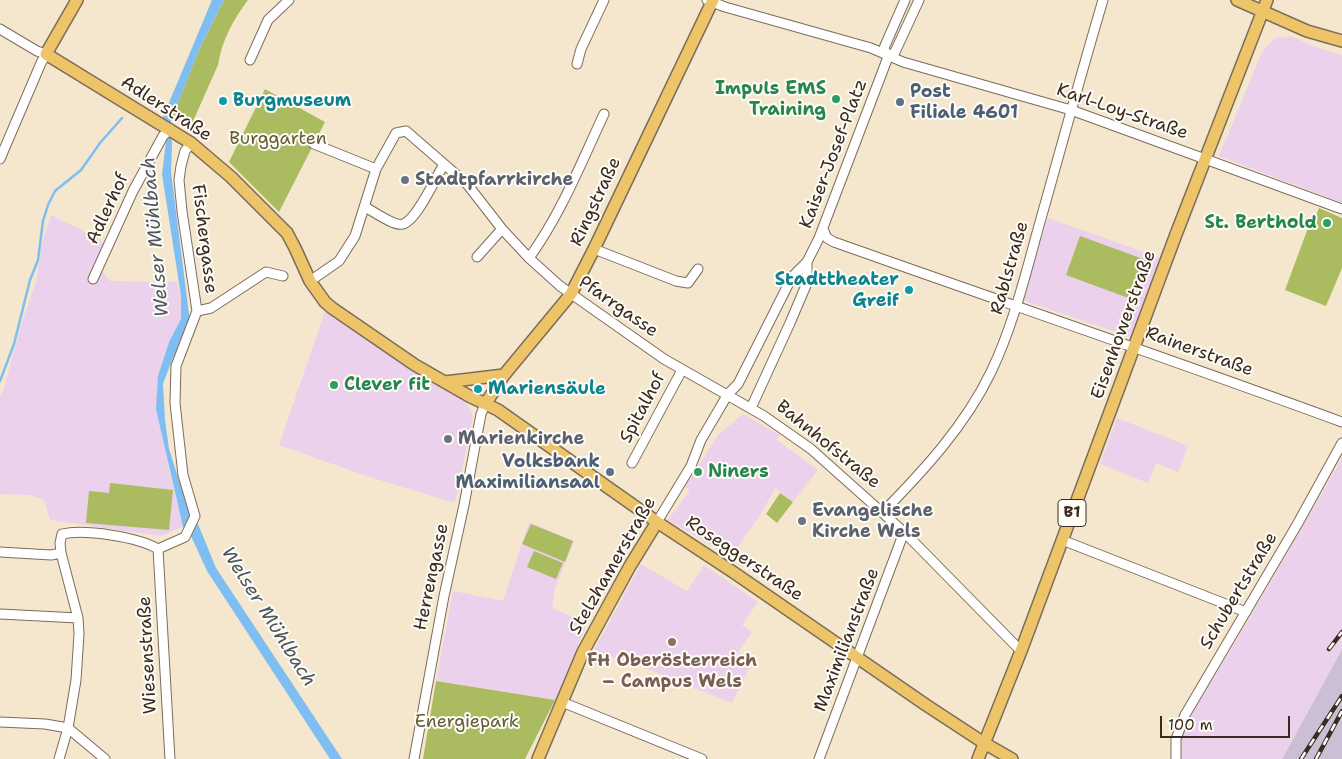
<!DOCTYPE html>
<html>
<head>
<meta charset="utf-8">
<style>
	body { margin:0 }
	#map { position:relative; width:1342px; height:759px; overflow:hidden; background:#f4e7ce; font-family:"Shantell Sans",sans-serif }
	canvas { display:block }
	.scale { position:absolute; left:1160px; top:716px; width:130px; height:22px; box-sizing:border-box; border:2px solid #3b2a1e; border-top:0; padding-left:6px; font-size:15px; line-height:18px; white-space:nowrap; color:#3b2a1e; -webkit-text-stroke:4px #fdfcf7; paint-order:stroke }
</style>
</head>
<body>
<div id="map">
<canvas width="1342" height="759"></canvas>
<div class="scale">100 m</div>
</div>
<script>
const g = document.querySelector('canvas').getContext('2d');
g.lineJoin = 'round';
function fillPath(path, color) { g.fillStyle = color; g.fill(path, 'evenodd'); }
function strokePath(path, color, width, dash) { g.strokeStyle = color; g.lineWidth = width; g.lineCap = dash ? 'butt' : 'round'; g.setLineDash(dash || []); g.stroke(path); }
function label(font, color, halo, rows, align = 'center') {
  g.font = font + ' "Shantell Sans",sans-serif'; g.lineWidth = 4; g.setLineDash([]); g.textBaseline = 'middle'; g.strokeStyle = halo; g.fillStyle = color; for (const [text, x, y, turn = 0] of rows) {
    g.save(); g.translate(x, y); g.rotate((+turn || 0) * Math.PI / 180); g.textAlign = isNaN(turn) ? turn : align; if (halo) g.strokeText(text, 0, 0); g.fillText(text, 0, 0); g.restore();
  }
}
fillPath(new Path2D(`
	M1291,36L1316,47L1342,55V203L1219,156L1262,52L1275,38Z
	M51,215L92,235L111,248L101,270L110,281L177,282L181,296V319L169,342L158,376L169,470L183,527L160,536L50,520L44,500L30,495L0,494V396L3,391L22,322L36,282L42,244Z
	M1048,218L1161,258L1133,338L1022,300Z
	M325,312L466,402L473,416L455,503L366,476L279,445Z
	M743,414L780,435L777,440L818,470L793,502L775,488L762,512L731,557L668,520L690,490L685,487L718,435Z
	M1117,418L1188,446L1178,472L1156,463L1148,483L1100,464Z
	M1342,458V649L1320,690L1282,759H1181L1179,744L1191,716L1262,597Z
	M529,522L574,541L555,588L552,608L587,623L555,700L436,681L453,591L503,601Z
	M641,564L687,591L704,565L758,602L742,625L752,632L738,652L753,660L732,703L628,661L593,652Z`), '#ebd1eb');
fillPath(new Path2D(`
	M1342,649V759H1282L1320,690Z`), '#cbbfd5');
fillPath(new Path2D(`
	M224,0H248C233,20 222,40 218,65L190,128L172,117L199,50Z
	M265,89L325,122L279,212L229,162Z
	M1319,208L1342,218V268L1326,306L1285,290L1308,228L1310,229Z
	M1080,236L1146,260L1131,299L1066,275Z
	M110,483L173,490L169,530L86,523L89,491L109,493Z
	M780,493L793,502L777,523L766,514Z
	M531,524L573,541L565,562L522,544Z
	M534,551L563,563L556,579L527,567Z
	M436,681L555,700L525,759H423Z`), '#abbb5f');
fillPath(new Path2D(`
	M212,0H224L199,50L171,120L172,145L171,172L190,322L172,360L163,384L165,420L169,449L189,512L198,524L216,568L342,759H330L207,571L191,536L183,527L156,409L158,376L169,342L181,319V296L162,174L166,142L163,117Z`), '#7fbef3');
strokePath(new Path2D(`
	M0,381L14,344L30,280L38,260L43,221L48,205L55,191L81,170L100,143L122,118`), '#7fbef3', 2.5);
const minor = new Path2D(`
	M707,0L725,7L871,48L903,62L1071,110L1342,209
	M0,29L37,51L46,54L41,63L0,159
	M888,57L884,48L905,0
	M250,60L268,20L289,0
	M577,64L581,49L604,0
	M314,144L376,169
	M365,207C373,211 395,227 403,224C417,220 436,177 444,164
	M823,229L827,238L834,242C1003,302 1173,360 1342,422
	M594,249L676,281L688,283L698,269
	M477,257L502,229
	M529,258C561,214 581,163 604,114
	M93,279L133,191L163,136L170,129
	M310,281L339,261L355,236L376,169L396,133L406,131L467,184L502,229L529,258L560,286L664,359L764,416L811,449L904,532L1021,651
	M197,311L211,308L266,272L283,276
	M751,408L790,323L807,283V262
	M632,463L682,370
	M883,512C924,470 965,426 991,372C1014,324 1026,272 1040,222C1061,148 1081,74 1103,0
	M657,522L691,466L701,440L728,394L738,384L792,277L807,262L819,238L888,57L895,52L919,0
	M1062,540L1246,612
	M158,549L185,537L195,516L183,475L175,403L176,366L197,311L182,211L179,180L181,166L185,151L191,143
	M158,549L170,759
	M0,552L51,555L61,553
	M0,614L78,618
	M562,702L702,759
	M0,722L45,724L68,728L105,759
	M59,759L68,728L76,680L79,634L78,618L61,553L60,543L62,534C85,529 138,537 158,549
	M414,759L444,596L464,505L481,414L486,403
	M819,759L904,532
	M1176,759V739L1185,715L1298,523L1342,443`);
const major = new Path2D(`
	M77,0L46,54L191,143L231,177L287,233L295,248L310,281L325,302L332,308L415,365L469,396L498,410L657,522L733,572L926,705L984,743L1012,759
	M1237,0L1307,31L1342,41
	M445,382L504,375
	M486,403L504,375L571,294L594,249L713,0
	M538,759L583,652L630,566L657,522
	M978,759L1021,651L1175,237L1267,0`);
strokePath(minor, '#7c6c5c', 11);
strokePath(major, '#7c6c5c', 14);
strokePath(minor, '#fff', 9);
strokePath(major, '#eec469', 11);
const rail = new Path2D(`
	M1329,649L1342,632
	M1301,759L1342,696
	M1316,759L1342,711`);
strokePath(rail, '#3b2a1e', 4.5);
strokePath(rail, '#fdfcf7', 2.5, [8]);
for (const [x, y, r, color] of [
	[836,99,5,"#2e9e5b"],
	[223,101,5,"#0f9aa8"],
	[900,102,5,"#5c6f8a"],
	[405,180,5,"#6b7280"],
	[1327,223,5,"#2e9e5b"],
	[909,290,5,"#0f9aa8"],
	[334,385,5,"#2e9e5b"],
	[478,389,5,"#0f9aa8"],
	[448,439,5,"#6b7280"],
	[610,472,5,"#5c6f8a"],
	[698,472,5,"#2e9e5b"],
	[802,521,5,"#6b7280"],
	[672,642,5,"#8d6e63"]
]) { const dot = new Path2D(); dot.arc(x, y, r, 0, 2 * Math.PI); g.fillStyle = color; g.fill(dot); strokePath(dot, '#fdfcf7', 2); }
for (const [x, y, w] of [
	[1072,513,28]
]) { const box = new Path2D(); box.roundRect(x - w / 2, y - 13.5, w, 27, 4); g.fillStyle = '#fdfcf7'; g.fill(box); strokePath(box, '#3b2a1e', 1); }
label('bold 16px', '#3b2a1e', null, [
	["B1",1072,513]
]);
label('bold 18px', '#27864d', '#fdfcf7', [
	["Impuls EMS",826,89],
	["Training",826,110],
	["St. Berthold",1317,223],
	["Clever fit",344,385,"left"],
	["Niners",708,472,"left"]
], 'right');
label('bold 18px', '#4e5e75', '#fdfcf7', [
	["Post",910,92],
	["Filiale 4601",910,113],
	["Volksbank",600,462,"right"],
	["Maximiliansaal",600,483,"right"]
], 'left');
label('bold 18px', '#0d838f', '#fdfcf7', [
	["Burgmuseum",233,101],
	["Stadttheater",899,280,"right"],
	["Greif",899,301,"right"],
	["Mariensäule",488,389]
], 'left');
label('18px', '#3b2a1e', '#fdfcf7', [
	["Adlerstraße",166,109,33],
	["Karl-Loy-Straße",1122,112,19],
	["Kaiser-Josef-Platz",834,154,-69],
	["Ringstraße",596,202,-65],
	["Adlerhof",108,209,-65],
	["Fischergasse",204,239,83],
	["Rablstraße",1010,268,-74],
	["Pfarrgasse",618,307,35],
	["Eisenhowerstraße",1124,325,-70],
	["Rainerstraße",1199,352,20],
	["Spitalhof",643,408,-62],
	["Bahnhofstraße",828,445,39],
	["Roseggerstraße",744,559,34],
	["Stelzhamerstraße",613,566,-60],
	["Herrengasse",432,577,-78],
	["Schubertstraße",1239,591,-59],
	["Maximilianstraße",847,640,-69],
	["Wiesenstraße",148,655,-93]
]);
label('18px', '#625d35', '#fdfcf7', [
	["Burggarten",278,139],
	["Energiepark",467,722]
]);
label('bold 18px', '#5b616d', '#fdfcf7', [
	["Stadtpfarrkirche",415,180],
	["Marienkirche",458,439],
	["Evangelische",812,511],
	["Kirche Wels",812,532]
], 'left');
label('bold 18px', '#785e54', '#fdfcf7', [
	["FH Oberösterreich",672,661],
	["– Campus Wels",672,682]
]);
label('italic 19px', '#4f565e', '#fdfcf7', [
	["Welser Mühlbach",156,237,-95],
	["Welser Mühlbach",268,617,58]
]);
</script>
</body>
</html>
